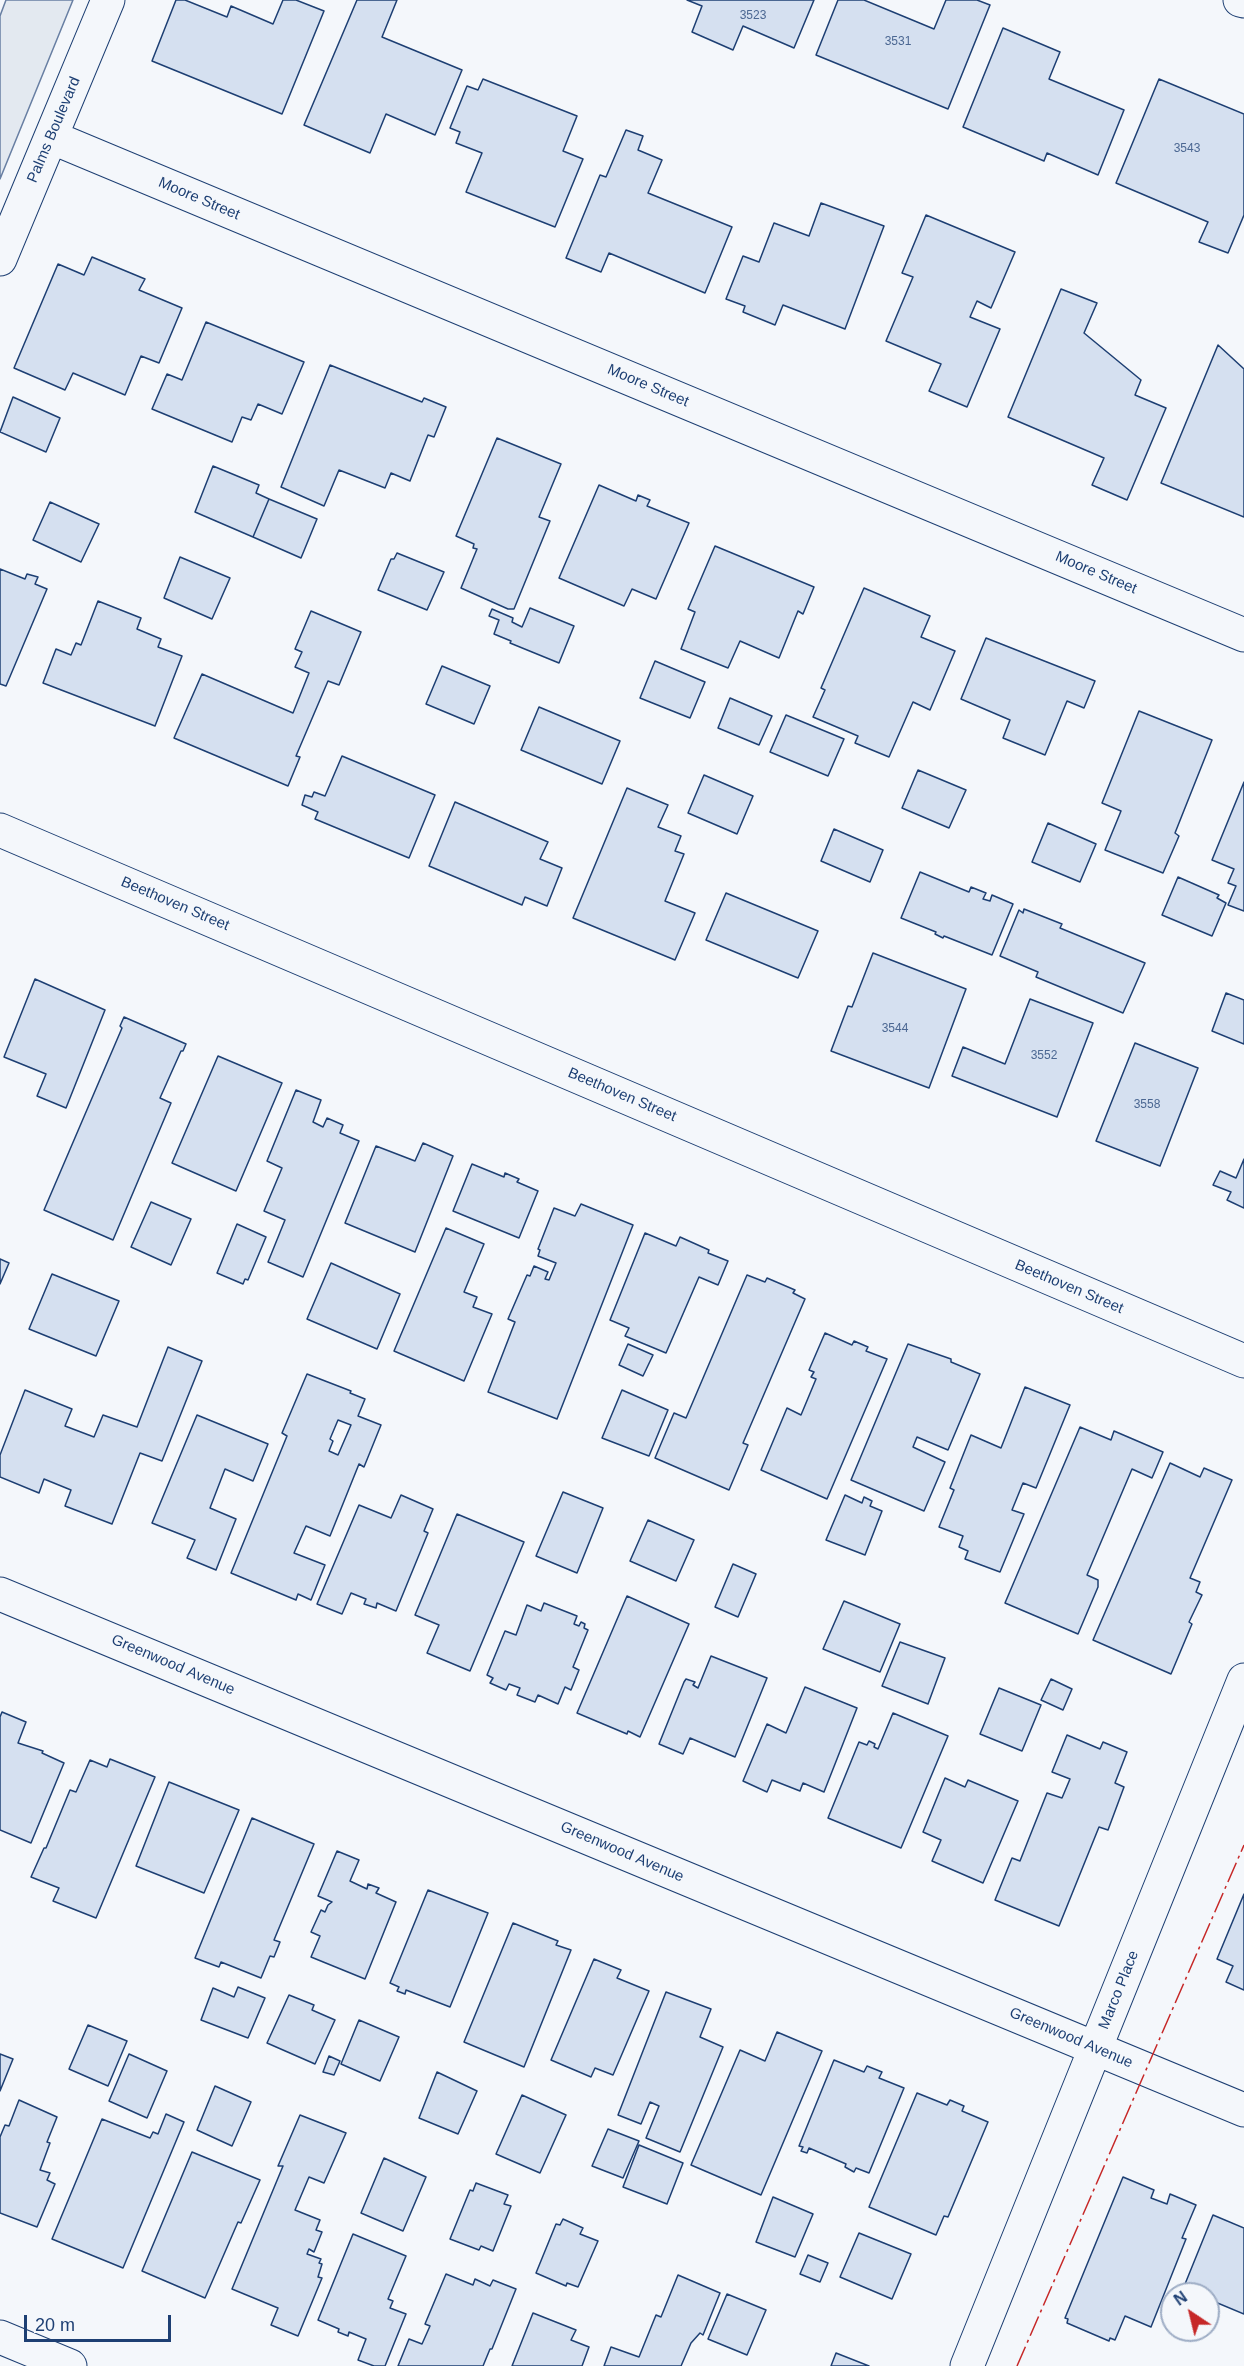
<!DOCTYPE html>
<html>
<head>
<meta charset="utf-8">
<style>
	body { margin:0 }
	#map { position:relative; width:1244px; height:2366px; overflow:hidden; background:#f4f7fb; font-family:Arial,sans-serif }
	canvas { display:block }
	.north { position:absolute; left:1160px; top:2282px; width:60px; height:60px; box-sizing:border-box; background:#f4f7fb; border:2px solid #9eadc5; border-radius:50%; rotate:325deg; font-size:16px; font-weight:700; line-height:24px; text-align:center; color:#1d3f73 }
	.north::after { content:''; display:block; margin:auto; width:21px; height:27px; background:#c62828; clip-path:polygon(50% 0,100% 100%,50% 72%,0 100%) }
	.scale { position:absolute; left:24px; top:2315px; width:147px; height:27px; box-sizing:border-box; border:3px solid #1d3f73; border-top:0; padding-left:8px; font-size:18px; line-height:21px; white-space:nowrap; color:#1d3f73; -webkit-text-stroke:4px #f4f7fb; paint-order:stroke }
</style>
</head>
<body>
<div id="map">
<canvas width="1244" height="2366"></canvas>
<div class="north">N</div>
<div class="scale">20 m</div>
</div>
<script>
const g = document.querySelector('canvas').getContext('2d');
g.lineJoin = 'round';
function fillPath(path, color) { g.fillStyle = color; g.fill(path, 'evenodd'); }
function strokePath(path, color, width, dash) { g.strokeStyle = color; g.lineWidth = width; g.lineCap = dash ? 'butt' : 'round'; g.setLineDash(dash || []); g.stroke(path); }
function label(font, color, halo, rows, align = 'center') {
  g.font = font + ' Arial,sans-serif'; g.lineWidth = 4.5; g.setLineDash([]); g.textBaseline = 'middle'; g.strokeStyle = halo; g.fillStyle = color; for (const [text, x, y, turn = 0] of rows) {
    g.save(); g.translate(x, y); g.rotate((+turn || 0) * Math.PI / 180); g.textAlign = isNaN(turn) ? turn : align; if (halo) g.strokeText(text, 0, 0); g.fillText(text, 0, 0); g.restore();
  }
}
const green = new Path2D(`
	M6,0H73L0,179V16Z`);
fillPath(green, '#e3e9f0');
strokePath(green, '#687fa3', 1.5);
const building = new Path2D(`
	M176,0H185L227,17L231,6L273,24L283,0H296L324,11L282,114L152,61Z
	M357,0H397L382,37L462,70L435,135L386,114L370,153L304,125Z
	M687,0H814L794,48L743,26L733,50L692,32L702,6Z
	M838,0H864L934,29L946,0H977L990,5L948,109L816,55Z
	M1003,28L1060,52L1049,79L1124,110L1098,175L1047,153L1044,161L963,127Z
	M483,79L577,116L563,151L583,159L555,227L466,192L482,153L456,143L460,132L450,128L467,86L478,90Z
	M1159,79L1244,114V215L1228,253L1199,242L1208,222L1116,183Z
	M626,130L643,136L638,150L662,160L648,193L732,227L705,293L609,253L601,272L566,258L600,175L606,177Z
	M821,203L884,226L845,329L783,305L775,325L743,312L745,306L726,299L743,256L759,262L774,223L809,236Z
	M926,215L1015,252L991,308L977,301L970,317L1000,329L967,407L929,391L941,364L886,341L913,277L902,273Z
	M92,257L145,279L139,290L182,308L159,363L141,356L125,395L73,373L65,390L14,368L58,264L84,275Z
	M1061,289L1097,303L1084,333L1141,380L1135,395L1166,408L1127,500L1092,485L1104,458L1008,417Z
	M206,322L304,362L282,414L258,404L251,420L242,417L232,442L152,409L167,374L182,380Z
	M1218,345L1244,369V517L1161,483Z
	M330,365L422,402L424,398L446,407L434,437L428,435L410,481L391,473L385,488L339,470L324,506L281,487Z
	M13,397L60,418L46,452L0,432Z
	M497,438L561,464L539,517L550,521L514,609H508L461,588L477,549L473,548L474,544L456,536Z
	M213,466L259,485L256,493L269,499L253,537L195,512Z
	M599,485L636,501L638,495L650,500L647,506L689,523L656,599L632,589L624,606L559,578Z
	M269,499L317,519L301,558L253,537Z
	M50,502L99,524L81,562L33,540Z
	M715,546L814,587L803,614L798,611L779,658L740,641L728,668L681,649L695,612L688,609Z
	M397,553L444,572L427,610L378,590L391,559H394Z
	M180,557L230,578L212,619L164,598Z
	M0,569L25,579L27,574L38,577L35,584L47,589L6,686L0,684Z
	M864,588L930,616L921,637L955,651L930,710L913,702L889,757L855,743L858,736L813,717L825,690L821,688Z
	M98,601L141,618L137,629L161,639L158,647L182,656L155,726L43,683L56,649L71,655L76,643L81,645Z
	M530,608L574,626L559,663L510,643L511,641L494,634L499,620L489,616L492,609L513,618L512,622L522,627Z
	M311,611L361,632L339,685L328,681L296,756L300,757L288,786L174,738L202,674L293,713L309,673L295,667L302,652L295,649Z
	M986,638L1095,681L1084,708L1067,701L1045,755L1003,738L1010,720L961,699Z
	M655,661L705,682L690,718L640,698Z
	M442,666L490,686L474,724L426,704Z
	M730,698L772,716L759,745L718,728Z
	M539,707L620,741L602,784L521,750Z
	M1139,711L1212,740L1175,833L1179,836L1163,873L1105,850L1121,811L1102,803Z
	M786,715L844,739L828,776L770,752Z
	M342,756L435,795L409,858L315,819L318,812L302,805L305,795L312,797L314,792L325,796Z
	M918,770L966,790L949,828L902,808Z
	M704,775L753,796L737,834L688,813Z
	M1244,782V911L1228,905L1236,886L1228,883L1234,869L1212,860Z
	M627,788L668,805L658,827L681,836L675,851L684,854L665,901L695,913L675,960L573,918Z
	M455,802L548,842L540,859L562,868L547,906L525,897L522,905L429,866Z
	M1048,823L1096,844L1080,882L1032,862Z
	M834,829L883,850L870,882L821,861Z
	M920,872L969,892L971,887L986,893L983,899L990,901L992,895L1013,904L992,955L944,936L943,938L935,934L936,932L901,918Z
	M1178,877L1219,895L1217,898L1226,903L1212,936L1162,915Z
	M726,893L818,931L798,978L706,940Z
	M1024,909L1062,924L1060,928L1145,963L1123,1013L1036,977L1038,972L1000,956L1019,910L1023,913Z
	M873,953L966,989L929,1088L831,1051L848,1006L852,1007Z
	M35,979L105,1010L66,1108L37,1096L46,1074L4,1057Z
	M1226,993L1244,1000V1044L1212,1031Z
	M1030,999L1093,1023L1057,1117L952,1076L963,1047L1005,1064Z
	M124,1017L186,1044L183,1051H181L160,1098L171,1103L113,1240L44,1210L122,1028L120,1026Z
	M1135,1043L1198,1068L1160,1166L1096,1141Z
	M218,1056L282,1083L236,1191L172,1163Z
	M296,1090L321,1100L313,1122L323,1127L327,1118L343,1125L340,1133L359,1141L303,1277L268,1262L285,1220L264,1211L282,1168L267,1161Z
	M423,1143L453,1156L415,1252L345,1223L376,1146L415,1161Z
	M1244,1159V1208L1227,1200L1231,1192L1213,1185L1220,1171L1236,1178Z
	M472,1164L504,1177L505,1173L519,1179L517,1182L538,1191L519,1238L453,1211Z
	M151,1202L191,1219L171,1265L131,1247Z
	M581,1204L633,1225L557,1419L488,1392L515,1322L508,1319L527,1275L530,1276L534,1266L548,1272L545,1279L549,1280L556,1263L538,1256L540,1250L538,1249L554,1208L575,1216Z
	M237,1224L266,1237L248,1280L245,1279L243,1284L217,1273Z
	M446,1228L484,1244L464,1292L477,1297L473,1307L492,1314L464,1381L394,1351Z
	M645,1233L676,1246L680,1237L709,1250L708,1253L728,1261L718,1285L699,1277L666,1353L625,1336L629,1328L610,1320Z
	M0,1259L9,1263L0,1284Z
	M331,1263L400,1294L377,1349L307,1319Z
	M52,1274L119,1301L96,1356L29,1329Z
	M747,1275L765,1282L767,1278L795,1290L793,1293L805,1299L743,1443L748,1445L729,1490L655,1458L674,1413L686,1418Z
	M825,1333L852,1345L854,1341L868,1347L866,1351L887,1359L827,1499L761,1470L787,1408L801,1415L816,1379L811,1377L814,1372L809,1370Z
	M628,1344L653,1355L643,1376L619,1365Z
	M908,1344L951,1359V1362L980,1374L948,1450L917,1437L913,1447L945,1462L924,1511L851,1480Z
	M168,1347L202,1361L162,1461L140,1453L112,1524L65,1506L71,1490L44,1479L39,1493L0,1477V1455L25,1390L72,1409L65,1426L94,1437L103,1415L137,1427Z
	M307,1374L351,1391L350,1393L365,1399L358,1416L381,1425L364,1467L359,1464L330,1536L306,1526L294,1553L325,1565L311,1600L298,1594L296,1600L231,1573L287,1436L282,1433ZM338,1420L351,1425L338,1455L329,1451L333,1441L330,1439Z
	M1025,1387L1070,1405L1036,1488L1023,1483L1012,1510L1024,1514L1000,1572L965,1559L968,1551L959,1547L963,1536L939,1527L954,1490L950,1488L971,1435L1001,1448Z
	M622,1390L668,1410L649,1456L602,1438Z
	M197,1415L268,1444L253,1481L225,1469L210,1508L236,1519L216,1570L187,1558L195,1540L152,1523Z
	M1080,1427L1111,1440L1114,1431L1163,1452L1152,1478L1132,1469L1087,1575L1098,1580V1587L1078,1634L1005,1603Z
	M1170,1463L1200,1477L1204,1468L1232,1480L1190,1578L1200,1582L1196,1592L1202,1595L1189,1622L1192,1624L1171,1674L1093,1640Z
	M563,1492L603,1508L577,1573L536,1556Z
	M401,1495L433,1509L424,1531L428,1533L396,1611L377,1603L376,1608L364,1604L366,1599L351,1593L342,1614L317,1604L359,1505L391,1518Z
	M845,1495L862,1503L864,1497L872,1501L870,1506L882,1511L865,1555L826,1540Z
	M457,1514L524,1542L470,1671L427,1653L439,1625L415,1615Z
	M648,1520L694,1540L676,1581L630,1561Z
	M733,1564L756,1574L738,1617L715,1607Z
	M627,1596L689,1624L640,1737L628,1731L627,1734L577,1713Z
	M844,1601L900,1624L880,1672L823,1649Z
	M544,1603L577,1616L574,1624L579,1626L581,1622L585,1624L584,1628L588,1630L573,1667L579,1670L571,1690L565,1687L558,1704L538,1695L535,1702L517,1695L520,1688L509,1684L506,1690L490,1683L493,1678L487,1675L505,1631L516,1635L527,1605L541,1611Z
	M900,1642L945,1658L928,1704L882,1686Z
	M711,1656L767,1678L735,1757L690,1738L683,1754L659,1744L684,1682L686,1679L695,1682L693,1685L698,1688Z
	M1051,1679L1072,1689L1063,1710L1041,1700Z
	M805,1687L857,1708L824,1792L803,1783L800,1791L772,1780L767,1792L743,1781L767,1724L786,1733Z
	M999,1688L1041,1705L1022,1751L980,1734Z
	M2,1712L26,1722L18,1743L43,1751L42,1753L64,1763L31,1843L0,1830V1717Z
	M893,1713L948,1736L901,1848L828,1818L859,1742L867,1745L869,1741L875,1744L874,1747L878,1749Z
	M1067,1735L1100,1749L1103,1742L1127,1752L1115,1783L1124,1787L1108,1830L1099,1827L1059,1926L995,1900L1012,1858L1020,1861L1047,1793L1062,1798L1070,1779L1052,1772Z
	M110,1759L155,1777L96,1918L53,1901L59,1888L31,1877L44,1848H46L70,1790L76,1792L90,1760L107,1767Z
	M945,1778L965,1787L968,1780L1018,1801L983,1883L932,1861L941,1840L923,1832Z
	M169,1782L239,1810L204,1893L136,1866Z
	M252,1818L314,1844L274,1940L280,1942L274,1957L270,1956L261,1978L221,1962L219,1967L195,1958Z
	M337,1851L359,1860L350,1881L367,1889L368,1884L379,1888L376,1893L396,1902L365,1979L311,1957L320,1936L311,1932L321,1910L325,1912L328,1905L332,1902L318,1896Z
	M428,1890L488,1913L450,2007L406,1990L405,1994L397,1991L399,1987L390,1983Z
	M1244,1894V1990L1226,1982L1233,1966L1217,1959Z
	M513,1923L558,1941L556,1945L571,1950L524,2067L464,2042Z
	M594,1959L621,1970L617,1978L649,1991L613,2075L595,2068L591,2077L551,2060Z
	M238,1987L265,1998L248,2038L201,2020L213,1988L234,1997Z
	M666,1992L711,2009L700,2037L723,2047L680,2152L646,2138L659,2106L650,2102L641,2124L618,2115Z
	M289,1995L314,2005L312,2010L335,2020L315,2064L267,2043Z
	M359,2020L399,2037L380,2081L341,2064Z
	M88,2025L127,2041L108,2086L69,2069Z
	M777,2032L822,2051L761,2195L691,2165L740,2050L765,2061Z
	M0,2054L13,2059L0,2091Z
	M129,2054L167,2071L147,2118L109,2101Z
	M329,2056L340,2061L334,2075L323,2072Z
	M834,2060L864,2072L867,2066L882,2072L879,2078L904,2088L869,2173L856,2168L854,2172L845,2167L846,2164L809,2148L807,2153L801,2151L803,2147L799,2146Z
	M437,2072L477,2091L458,2134L419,2118Z
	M215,2086L251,2102L232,2146L197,2130Z
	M917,2093L947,2105L950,2100L964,2106L962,2111L988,2122L948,2217L944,2216L936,2235L869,2207Z
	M522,2095L566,2115L540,2173L496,2154Z
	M19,2100L57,2117L47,2142L50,2143L40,2170L50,2173L47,2180L55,2184L37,2227L0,2213V2137L5,2125L9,2126Z
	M166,2114L184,2122L123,2268L52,2239L102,2119L150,2138L153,2132L158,2134Z
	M300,2115L346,2133L324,2183L309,2177L295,2210L320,2220L316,2230L322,2232L314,2252L309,2249L307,2254L321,2259L319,2263L322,2264L318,2277L322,2278L298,2336L271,2325L278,2308L232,2289L283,2166H278Z
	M608,2129L639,2141L623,2178L592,2166Z
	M639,2145L683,2163L667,2204L623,2187Z
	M192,2152L260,2180L241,2223L238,2222L205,2298L142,2271Z
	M384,2158L426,2177L403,2231L361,2213Z
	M1123,2177L1154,2190L1151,2198L1167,2204L1170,2194L1196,2205L1182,2238L1186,2239L1151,2327L1125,2316L1115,2340L1110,2338L1109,2341L1067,2323L1068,2319L1065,2318Z
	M476,2183L508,2195L504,2204L511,2206L493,2251L481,2246L479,2250L450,2239L470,2190L473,2191Z
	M773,2197L813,2214L795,2257L756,2242Z
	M1213,2215L1244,2228V2314L1208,2299V2294H1195L1183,2289Z
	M563,2219L583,2228L580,2234L598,2241L578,2287L567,2283L566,2286L536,2273L556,2224L560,2225Z
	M859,2233L911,2254L892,2299L840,2277Z
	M353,2234L406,2256L388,2299L393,2301L390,2308L406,2314L385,2366H374L358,2360L366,2339L349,2332L348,2336L338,2332L339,2329L318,2320Z
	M808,2255L828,2263L820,2282L800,2274Z
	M446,2274L473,2285L475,2279L490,2286L493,2280L516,2289L492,2349H490L483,2366H398L409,2339L422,2344L430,2326L425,2324Z
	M678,2275L720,2293L703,2335L700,2333L691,2343L681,2366H604L611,2347L639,2357L656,2315L661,2317Z
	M727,2294L766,2310L747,2355L708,2339Z
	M533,2313L576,2330L571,2340L589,2347L582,2366H512Z
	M836,2353L869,2366H831Z`);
fillPath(building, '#d5e0f0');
strokePath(building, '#1d3f73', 1.5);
const minor = new Path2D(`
	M1240,0L1244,1
	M51,137L1244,635
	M0,259L108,0
	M0,830L1244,1361
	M0,1594L1244,2110
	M0,2337L70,2366
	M967,2366L1244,1680`);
strokePath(minor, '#1d3f73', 35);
strokePath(minor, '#f4f7fb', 33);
strokePath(new Path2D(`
	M1017,2366L1244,1845`), '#c62828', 1.5, [21, 4.5, 3, 4.5]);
label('12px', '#4b6792', null, [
	["3523",753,16],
	["3531",898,42],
	["3543",1187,149],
	["3544",895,1029],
	["3552",1044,1056],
	["3558",1147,1105]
]);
label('15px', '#1d3f73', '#f4f7fb', [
	["Palms Boulevard",54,130,-67],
	["Moore Street",199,199,23],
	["Moore Street",648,386,23],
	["Moore Street",1096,573,23],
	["Beethoven Street",175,904,23],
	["Beethoven Street",622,1095,23],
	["Beethoven Street",1069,1287,23],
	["Greenwood Avenue",173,1665,23],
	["Greenwood Avenue",622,1852,23],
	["Marco Place",1119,1990,-68],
	["Greenwood Avenue",1071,2038,23]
]);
</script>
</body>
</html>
